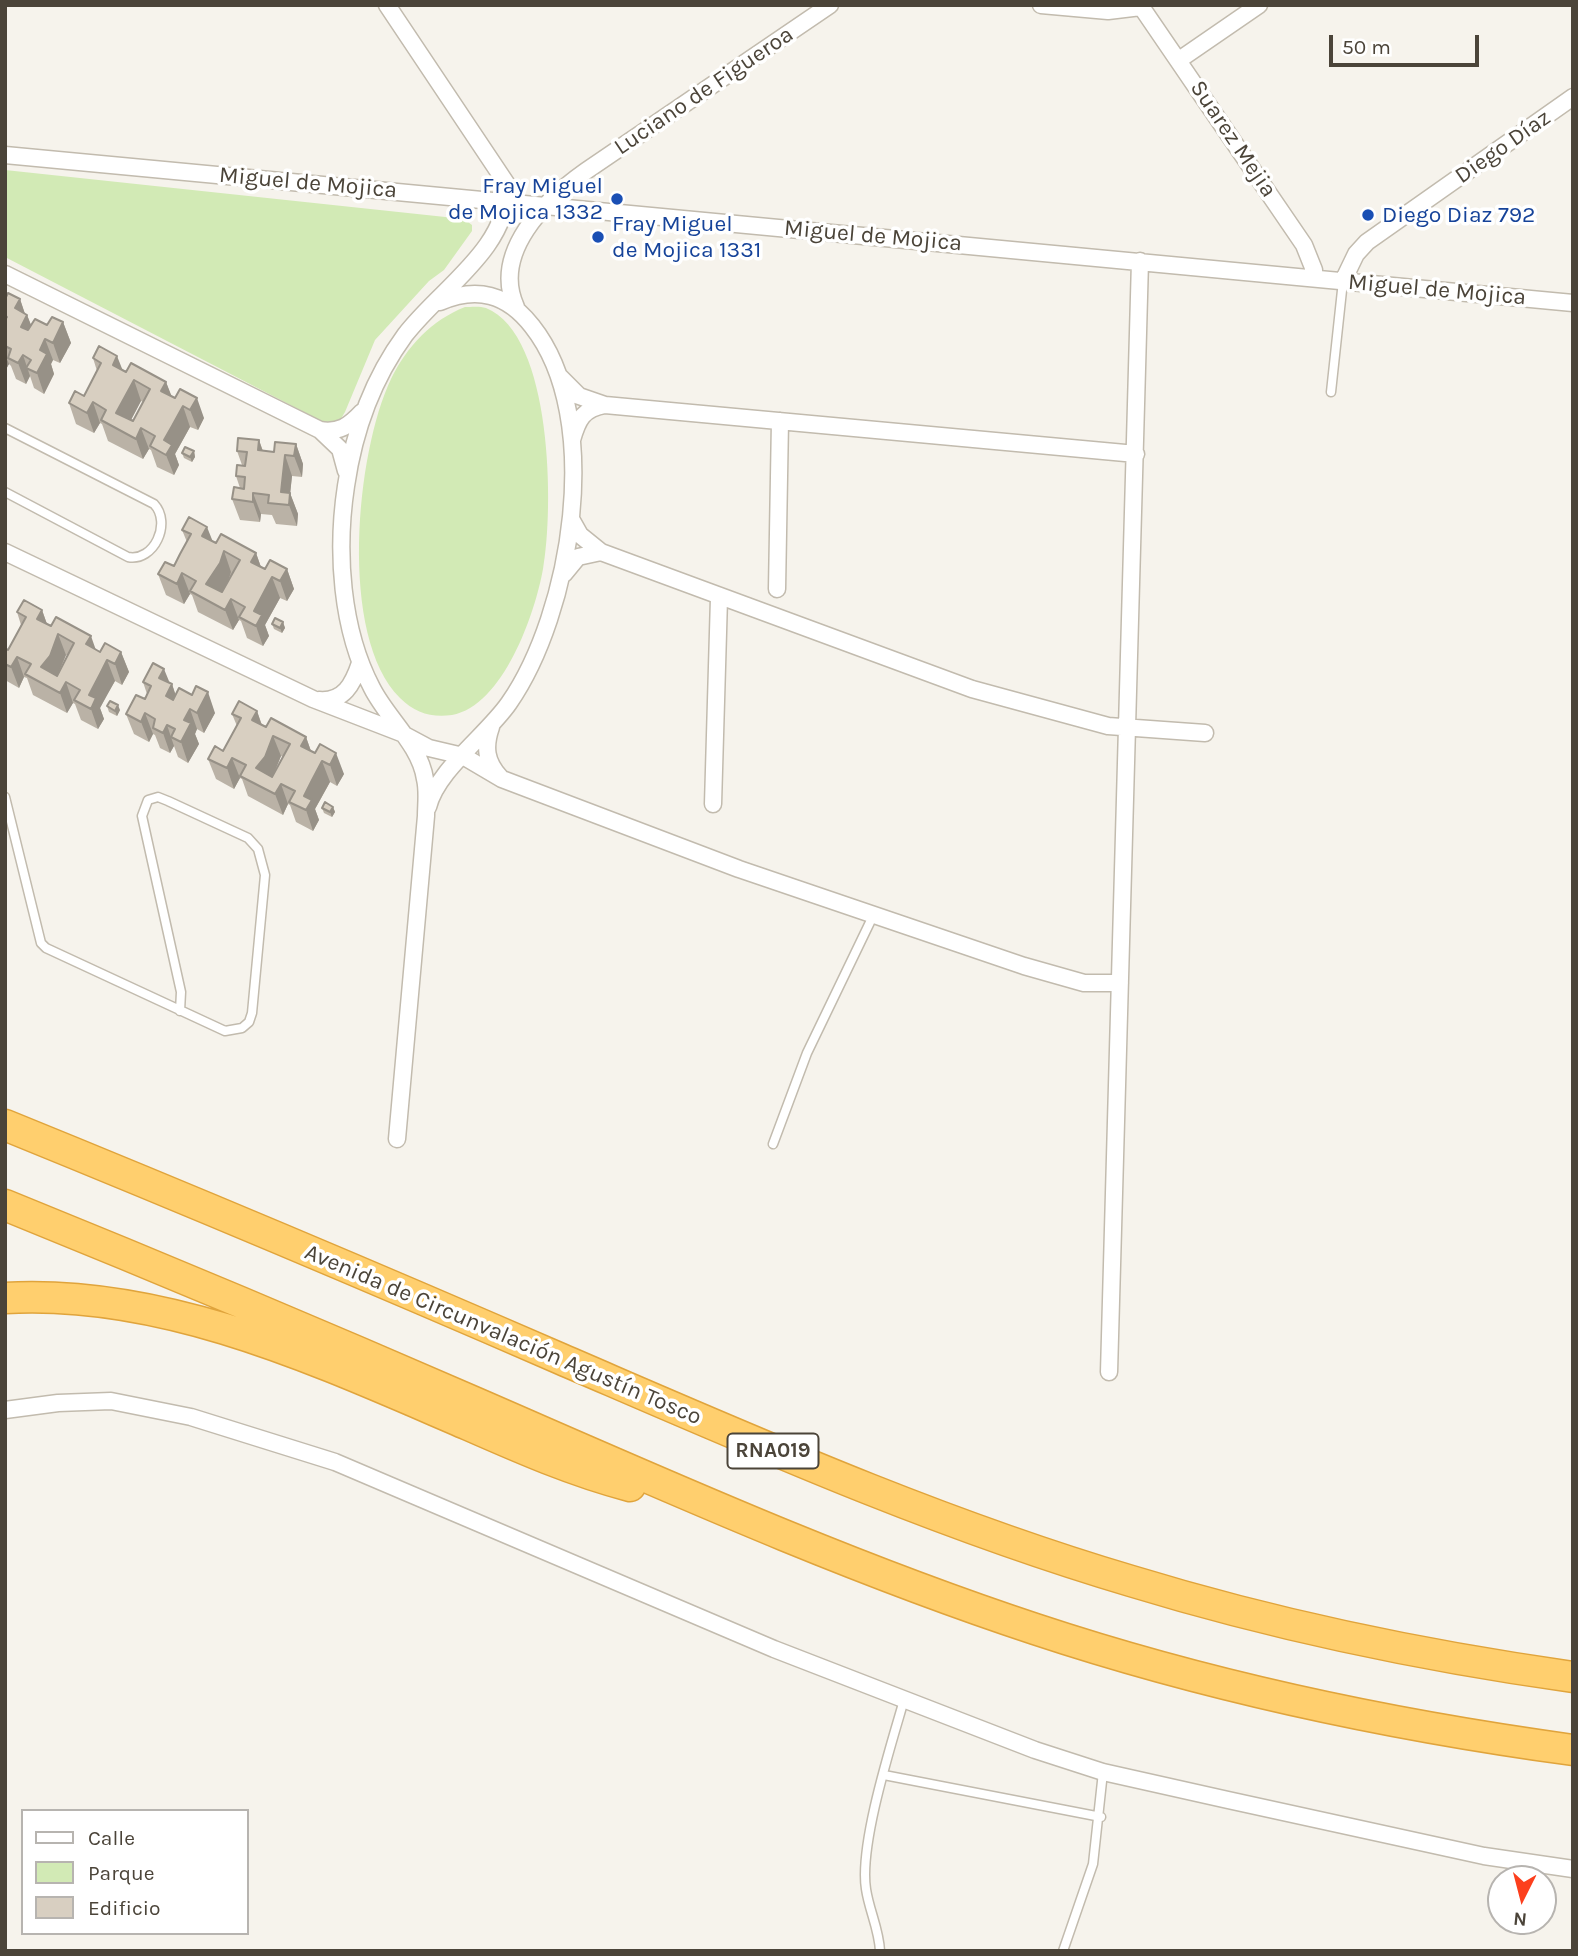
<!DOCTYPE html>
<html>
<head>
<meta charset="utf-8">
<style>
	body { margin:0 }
	#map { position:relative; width:1578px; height:1956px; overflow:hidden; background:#f6f3ec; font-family:Karla,sans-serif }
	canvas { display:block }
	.frame { position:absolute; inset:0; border:7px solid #4b4439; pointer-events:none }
	.legend { position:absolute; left:21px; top:1809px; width:228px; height:126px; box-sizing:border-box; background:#fff; border:2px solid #b7b4b0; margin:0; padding:9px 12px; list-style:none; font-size:21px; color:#4b4439 }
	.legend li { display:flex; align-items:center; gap:14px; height:35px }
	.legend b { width:35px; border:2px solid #b7b4b0 }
	.north { position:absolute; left:1487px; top:1865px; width:70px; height:70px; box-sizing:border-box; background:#fff; border:2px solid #b7b4b0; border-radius:50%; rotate:186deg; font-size:19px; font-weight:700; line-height:28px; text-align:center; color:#4b4439 }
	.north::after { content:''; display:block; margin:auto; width:24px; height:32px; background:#fc3f1d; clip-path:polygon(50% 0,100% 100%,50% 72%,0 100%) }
	.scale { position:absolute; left:1329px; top:35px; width:150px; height:32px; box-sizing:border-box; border:4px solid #4b4439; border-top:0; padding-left:9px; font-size:21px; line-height:24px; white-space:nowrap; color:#4b4439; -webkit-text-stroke:5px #fff; paint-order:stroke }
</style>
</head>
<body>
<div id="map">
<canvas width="1578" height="1956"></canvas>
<div class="frame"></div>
<ul class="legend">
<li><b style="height:9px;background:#fff"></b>Calle</li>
<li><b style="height:19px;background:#d2eab5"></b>Parque</li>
<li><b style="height:19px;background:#d8cfc1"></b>Edificio</li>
</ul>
<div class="north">N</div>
<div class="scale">50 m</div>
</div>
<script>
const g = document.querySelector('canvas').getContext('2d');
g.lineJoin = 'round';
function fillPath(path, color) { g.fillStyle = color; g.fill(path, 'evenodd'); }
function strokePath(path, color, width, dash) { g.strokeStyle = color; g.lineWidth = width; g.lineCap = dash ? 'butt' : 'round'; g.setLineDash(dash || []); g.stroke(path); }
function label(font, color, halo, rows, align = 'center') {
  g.font = font + ' Karla,sans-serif'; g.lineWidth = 7; g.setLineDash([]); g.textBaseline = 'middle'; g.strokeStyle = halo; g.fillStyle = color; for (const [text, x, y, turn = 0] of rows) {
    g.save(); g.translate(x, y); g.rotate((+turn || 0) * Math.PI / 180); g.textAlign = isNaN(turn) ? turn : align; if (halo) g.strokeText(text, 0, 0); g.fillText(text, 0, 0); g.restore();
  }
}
fillPath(new Path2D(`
	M5,170L464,219L472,225V231L444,270L429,281L375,340L345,412L339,422L327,424L5,257Z
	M465,307C471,307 480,306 486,308C553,335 554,510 543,569C535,614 503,706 452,715C432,718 415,713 400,698C338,636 356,452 391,379C407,346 432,320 465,307Z`), '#d2eab5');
const service = new Path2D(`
	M1331,392L1343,281
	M5,428L154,504C172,523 154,562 128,557L5,492
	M5,797L41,943L46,948L225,1031L242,1028L249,1022L252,1013L265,875L258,849L248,838L168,801L158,797L148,800L142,816L181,992L180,1011
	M773,1144L807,1053L873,916
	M884,1775L1101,1817
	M880,1951C879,1929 869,1910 866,1889C859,1845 891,1745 904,1700
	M1063,1951L1093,1864L1103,1772`);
const minor = new Path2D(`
	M387,5L508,186C507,250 441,288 405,335C372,380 354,431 346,486C336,551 341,629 372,688C387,718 420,745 425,779C428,791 426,804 426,816L397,1139
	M1041,5L1108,11L1141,7
	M1140,5L1304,245L1314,270L1313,278
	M1179,60L1259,5
	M5,155L1573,303
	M5,274L320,430
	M1343,281L1356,254L1367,242L1573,97
	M516,307C491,253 545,200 586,171L830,5
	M559,376L579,396L605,405L1136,454
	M572,440C578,419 583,409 605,405
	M346,471L340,449L320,430C339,433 349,426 362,412
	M571,519L580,535L601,552L972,689L1108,726L1205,733
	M5,552L313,699L401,733L429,748L463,756L502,779L739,869L1024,966L1084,983H1120
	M564,574L578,557L601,552
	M777,589L780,421
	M319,700C344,702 353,684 360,663
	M491,727C484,747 486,762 500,777
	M713,804L719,598
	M428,807C437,770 487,735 509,703C571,614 605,418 532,326C507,294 477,286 440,302
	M1109,1372L1140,261
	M5,1410L58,1403L111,1401L191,1417L335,1462L774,1649L1035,1750L1103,1772L1228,1800L1484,1856L1573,1869`);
const motorway = new Path2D(`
	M5,1125C192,1201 377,1279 561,1359C749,1440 935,1523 1131,1581C1275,1625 1424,1656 1573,1677
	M5,1205C163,1269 320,1335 476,1403C660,1483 844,1566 1035,1629C1210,1687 1390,1725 1573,1750
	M5,1298C163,1289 315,1359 457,1420C514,1445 569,1470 630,1486`);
strokePath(service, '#c2bbae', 11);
strokePath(minor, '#c2bbae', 19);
strokePath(motorway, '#e0a43c', 33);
strokePath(service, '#fff', 8);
strokePath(minor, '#fff', 16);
strokePath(motorway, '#ffcf6e', 30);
fillPath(new Path2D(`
	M5,299H20L25,314L27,315L31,325H47L63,322L71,343L60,363L53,360L51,364L54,374L44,394L34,388L30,376L26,384L16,379L11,366L9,364L5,371Z
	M93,358L126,372L166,382L171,396L204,418L198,430L190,427L179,447L175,454L179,465L174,475L157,467L151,450L149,449L143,459L108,441L102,424L100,423L94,433L76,424L69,403L84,396L97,371ZM141,401L143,402L133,421L131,420Z
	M259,440L263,451L274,452L296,444L303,464L302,477L292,476L290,493L298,514L297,526L276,524L272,515L261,514L260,522L240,520L232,499L240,488L236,476L242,465L237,451Z
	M194,451L195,457L192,462L184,458L182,453Z
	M182,530L216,543L256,553L261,567L265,569H287L294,589L287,601L280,598L265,625L269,636L263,646L247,638L241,621L239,620L233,630L198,612L192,595L190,594L184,604L166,595L158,574L174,566L187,542Z
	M42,610L47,624L100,652H121L129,672L122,685L115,681L107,694L100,708L104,719L98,729L81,720L75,704L73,703L67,713L33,695L27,678L24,677L19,688L5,680V648L8,650L21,625L17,612ZM66,655L68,656L58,675Z
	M283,622L285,628L282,633L274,629L272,624Z
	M143,682L169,683L172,684L175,694L215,713L204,733L197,729L195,734L199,744L188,763L178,757L174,746L170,753L160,748L155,735L153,734L149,742L134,734L126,714L145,699L147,694Z
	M107,706L120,710L117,716L109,712Z
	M257,711L262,725L266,727L306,737L311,751L344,774L337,786L330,782L319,802L315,809L319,820L313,831L296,822L290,805L288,804L283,815L248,796L242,779L240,778L234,789L216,779L208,759L223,751L237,726L232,714ZM281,756L283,757L273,776Z
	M333,807L335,812L332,817L324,813L322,808Z`), '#bab2a6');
fillPath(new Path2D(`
	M20,299L26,317L27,315L35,335L27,342L15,308Z
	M63,322L71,343L60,363L53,343Z
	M45,339L53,360L51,364L54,374L44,394L37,373L40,350Z
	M5,355L9,364L5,371Z
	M23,355L30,376L26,384L18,363Z
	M117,356L125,376L113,365Z
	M134,380L141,401L124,433L116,413Z
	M166,382L174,402L161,391Z
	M197,398L204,418L198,430L190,410Z
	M93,402L100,423L94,433L87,413Z
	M183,406L190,427L175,454L179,465L174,475L166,455L164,440Z
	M141,428L149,449L143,459L136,439Z
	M259,440L266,461L258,450Z
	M296,444L303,464L302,477L294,456Z
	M194,451L195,457L192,462L190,457Z
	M285,455L292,476L289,505L281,492Z
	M253,493L261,514L260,522L253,502Z
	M290,493L298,514L297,526L289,505Z
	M207,527L215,547L202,536Z
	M224,551L231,572L227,584L214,604L206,584Z
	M256,553L263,573L251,562Z
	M287,569L294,589L287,601L280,581Z
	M182,573L190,594L184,604L177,584Z
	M272,577L280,598L265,625L269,636L263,646L256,626L254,611Z
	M231,599L239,620L233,630L225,610Z
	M42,610L49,630L37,619Z
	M283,622L285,628L282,633L280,628Z
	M58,634L66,655L57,676L48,687L41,667Z
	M91,636L98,656L86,644Z
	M121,652L129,672L122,685L115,664Z
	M17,657L24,677L19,688L11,667Z
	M107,660L115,681L100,708L104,719L98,729L91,709L89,695Z
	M164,669L171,686L172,684L179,705L171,711L159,678Z
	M66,682L73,703L67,713L60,693Z
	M208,692L215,713L204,733L197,713Z
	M118,705L120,710L117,716L115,711Z
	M190,709L197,729L195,734L199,744L188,763L181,742L184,720Z
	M257,711L264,732L252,720Z
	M145,713L153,734L149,742L141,722Z
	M167,725L174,746L170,753L163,733Z
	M273,736L281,756L272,778L256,768Z
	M306,737L313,757L301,746Z
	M336,753L344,774L337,786L330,765Z
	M232,758L240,778L234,789L227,768Z
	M322,761L330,782L315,809L319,820L313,831L306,810L304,796Z
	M281,784L288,804L283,815L275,794Z
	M333,807L335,812L332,817L330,812Z`), '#979187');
const building = new Path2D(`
	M8,293L20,299L15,308L27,315L21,327L28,330L35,319L47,325L52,317L63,322L53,343L45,339L40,350L47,354L37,373L26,368L31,360L23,355L18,363L8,358L11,349L5,346V320L7,317L5,316V299Z
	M99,346L117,356L113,365L126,372L131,363L166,382L161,391L175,398L180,389L197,398L190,410L183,406L172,426L164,440L172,445L166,455L150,446L155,436L141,428L136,439L101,420L106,410L93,402L87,413L69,403L75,391L84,396L101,363L93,358ZM134,380L150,389L133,421L116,413Z
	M238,438L259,440L258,450L274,452L275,442L296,444L294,456L285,455L281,492L290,493L289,505L268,503L269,495L253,493V502L232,499L234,487L244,489L245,477L236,476L237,465L245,466L247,452L237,451Z
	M185,447L194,451L190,457L182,453Z
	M189,517L207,527L202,536L216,543L221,534L256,553L251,562L265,569L270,560L287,569L280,581L272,577L254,611L262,615L256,626L239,617L245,607L231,599L225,610L190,591L196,581L182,573L177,584L158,574L165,562L174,566L180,554L191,534L182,530ZM224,551L240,560L222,592L206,584L220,563Z
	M24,600L42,610L37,619L51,626L56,617L91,636L86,644L100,652L105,643L121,652L115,664L107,660L100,674L89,695L96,698L91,709L74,700L80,690L66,682L60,693L25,674L31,664L17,657L11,667L5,664V648L8,650L26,617L17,612ZM58,634L74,643L57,676L41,667L50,656Z
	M275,618L283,622L280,628L272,624Z
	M153,663L164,669L159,678L172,684L166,696L173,700L179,688L192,695L196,686L208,692L197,713L190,709L184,720L191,723L181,742L171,737L175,729L167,725L163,733L153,728L155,719L145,713L141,722L126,714L136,695L145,699L151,686L143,682Z
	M110,701L118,705L115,711L107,706Z
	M239,701L257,711L252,720L266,727L271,718L306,737L301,746L315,753L320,744L336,753L330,765L322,761L311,782L304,796L312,800L306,810L289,802L295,791L281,784L275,794L240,776L246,765L232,758L227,768L208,759L215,746L223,751L241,718L232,714ZM273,736L290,744L272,777L256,768L265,757Z
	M325,802L333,807L330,812L322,808Z`);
fillPath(building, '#d8cfc1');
strokePath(building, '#979187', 2);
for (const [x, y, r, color] of [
	[617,199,7,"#1a4fb4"],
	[1368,215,7,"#1a4fb4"],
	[598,237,7,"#1a4fb4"]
]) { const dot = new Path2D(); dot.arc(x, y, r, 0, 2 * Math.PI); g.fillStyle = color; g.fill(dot); strokePath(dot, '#fff', 2.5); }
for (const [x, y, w] of [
	[773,1451,91]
]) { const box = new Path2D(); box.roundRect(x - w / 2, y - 17.5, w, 35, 5); g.fillStyle = '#fff'; g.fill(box); strokePath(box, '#4b4439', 2); }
label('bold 21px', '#4b4439', null, [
	["RNA019",773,1451]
]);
label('23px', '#4b4439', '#fff', [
	["Luciano de Figueroa",704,91,-34],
	["Suarez Mejia",1233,139,56],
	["Diego Díaz",1503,147,-35],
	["Miguel de Mojica",308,183,5],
	["Miguel de Mojica",873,236,5],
	["Miguel de Mojica",1437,290,5],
	["Avenida de Circunvalación Agustín Tosco",503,1335,23]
]);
label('23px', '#164399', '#fff', [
	["Fray Miguel",603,186,"right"],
	["de Mojica 1332",603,212,"right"],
	["Diego Diaz 792",1382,215],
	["Fray Miguel",612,224],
	["de Mojica 1331",612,250]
], 'left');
</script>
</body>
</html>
